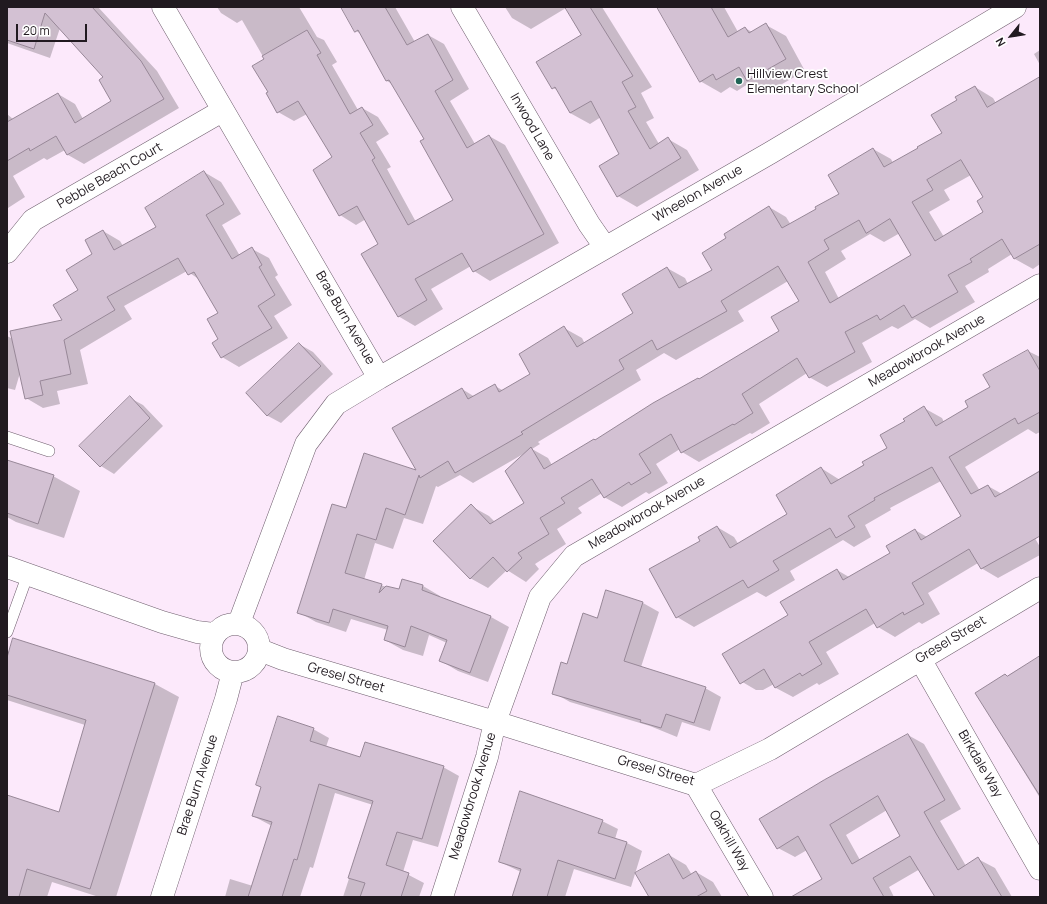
<!DOCTYPE html>
<html>
<head>
<meta charset="utf-8">
<style>
	body { margin:0 }
	#map { position:relative; width:1047px; height:904px; overflow:hidden; background:#fce9fb; font-family:Manrope,sans-serif }
	canvas { display:block }
	.frame { position:absolute; inset:0; border:8px solid #211a20; pointer-events:none }
	.north { position:absolute; left:991px; top:16px; width:40px; height:40px; -webkit-text-stroke:3px #fff; paint-order:stroke; rotate:240deg; font-size:11px; font-weight:700; line-height:16px; text-align:center; color:#211a20 }
	.north::after { content:''; display:block; margin:auto; width:14px; height:18px; background:#211a20; clip-path:polygon(50% 0,100% 100%,50% 72%,0 100%) }
	.scale { position:absolute; left:16px; top:24px; width:71px; height:18px; box-sizing:border-box; border:2px solid #211a20; border-top:0; padding-left:5px; font-size:12px; line-height:14px; white-space:nowrap; color:#211a20; -webkit-text-stroke:3px #fff; paint-order:stroke }
</style>
</head>
<body>
<div id="map">
<canvas width="1047" height="904"></canvas>
<div class="frame"></div>
<div class="north">N</div>
<div class="scale">20 m</div>
</div>
<script>
const g = document.querySelector('canvas').getContext('2d');
g.lineJoin = 'round';
function fillPath(path, color) { g.fillStyle = color; g.fill(path, 'evenodd'); }
function strokePath(path, color, width, dash) { g.strokeStyle = color; g.lineWidth = width; g.lineCap = dash ? 'butt' : 'round'; g.setLineDash(dash || []); g.stroke(path); }
function label(font, color, halo, rows, align = 'center') {
  g.font = font + ' Manrope,sans-serif'; g.lineWidth = 3.5; g.setLineDash([]); g.textBaseline = 'middle'; g.strokeStyle = halo; g.fillStyle = color; for (const [text, x, y, turn = 0] of rows) {
    g.save(); g.translate(x, y); g.rotate((+turn || 0) * Math.PI / 180); g.textAlign = isNaN(turn) ? turn : align; if (halo) g.strokeText(text, 0, 0); g.fillText(text, 0, 0); g.restore();
  }
}
fillPath(new Path2D(`
	M7,7H98L157,71L179,108L84,164L68,155L65,150L47,160L44,158L13,176L25,197L8,208L7,114L13,119L58,94L75,104L83,119L112,101L105,77L60,28L50,58L7,43Z
	M217,7H299L317,37L324,40L337,62L332,65L358,110L362,108L378,117L389,134L376,142L391,167L387,169L416,222L455,200L426,139L392,84L387,81L361,34L356,31L342,7H395L415,42L428,35L444,44L469,89L450,101L475,144L489,136L505,145L559,243L490,281L474,271L471,266L431,289L443,309L415,326L398,316L380,244L366,219L356,225L340,215L334,158L307,114L294,121L278,112L269,93L265,60L242,20L237,23L221,13Z
	M505,7H602L652,87L641,93L654,118L646,122L659,144L668,139L687,150L699,170L637,207L618,196L621,154L601,117L590,124L570,113L559,91L553,88L583,35L566,8L531,29L512,18Z
	M658,7H724L738,32L745,28L752,32L766,25L786,36L805,71L768,92L751,82L737,91L730,87L721,93L700,81Z
	M1040,50V65L1034,54Z
	M1040,77V264L1033,269L1015,259L1012,254L988,269L989,272L965,286L975,302L930,328L915,319L898,329L892,326L862,343L872,362L827,387L809,377L807,373L759,404L770,423L752,434L750,433L699,462L682,452L680,449L656,464L668,483L649,494L646,492L622,507L604,497L602,493L578,508L582,513L557,529L566,544L535,564L539,569L526,582L507,570L488,588L470,578L471,506L489,516L495,522L526,503L525,453L473,483L460,475L438,487L436,486L423,524L404,518L393,549L375,543L364,580L400,591L423,586L440,596V598L491,617L509,627L488,682L458,671L441,661L447,643L429,635L423,656L403,650L385,640L388,630L351,619L346,632L316,622L298,612L346,510L418,472L462,389L475,397L495,386L504,391L532,374L564,328L582,338L585,344L635,313L667,268L685,278L688,284L714,270L728,239L769,207L786,217L791,225L817,209L841,194L873,149L891,159L893,163L943,134L958,100L975,87L993,98L996,103ZM971,175L984,197L985,213L944,237L929,212L950,200L944,190ZM900,233L912,255L839,299L825,272L846,259L841,251L870,234L884,242ZM788,281L800,301L780,331L596,441L552,465L548,458L532,449L540,444L538,442L641,380L636,370L664,353L676,360L744,321L738,311Z
	M204,172L221,182L241,214L222,225L240,256L252,249L269,258L278,275L275,277L292,305L274,316L288,338L239,367L222,357L219,314L200,280L187,271L124,306L132,319L80,350L88,384L57,391L60,404L43,408L26,398L20,373L15,390L7,388V336L13,339L63,320L79,290L103,231L120,241L123,246L158,227Z
	M299,344L313,352L333,374L281,423L268,416L247,393Z
	M1028,351L1040,357V432L1036,434L1028,429L965,467L980,491L988,486L1002,494L1040,470V528L1032,533L1040,547V555L998,578L981,568L978,563L928,593L940,614L922,624L919,622L895,637L878,627L875,623L826,652L839,674L819,685L817,683L793,697L776,688L774,684L763,690H756L739,680L789,615L837,570L849,577L891,553L915,530L927,537L962,516L941,481L890,508L891,510L865,525L871,537L854,547L843,540L790,571L795,580L766,597L757,592L694,627L677,617L701,541L717,527L734,537L739,545L789,514L821,468L840,480L889,448L906,422L924,408L942,418L944,422L969,407Z
	M130,398L143,405L163,426L114,474L101,466Z
	M7,461L53,476L80,491L64,538L16,522L7,517Z
	M643,603L659,612L641,667L705,688L721,697L710,731L682,722L677,737L650,726L570,702L554,693L568,665L598,619Z
	M14,639L155,684L179,697L116,897H99L52,882L47,897H7V796L59,813L85,725L7,700V651L10,652Z
	M1040,657V798L976,693L1005,675L1009,677Z
	M313,729L329,738L326,747L361,758L443,767L459,776L438,847L413,840L403,872L424,883L419,897H343L373,805L335,793L313,868L310,867L300,897H225L230,879L253,886L272,826L253,816L261,787L257,785Z
	M908,735L924,744L961,809L940,821L966,866L978,859L995,868L1012,897H936L920,869L889,887L894,897H807L823,879L807,850L795,857L778,848ZM887,810L902,836L860,860L846,835Z
	M602,821L618,829L615,839L627,843L642,851L631,887L574,869L565,897H513L521,872L500,862Z
	M669,855L686,865L692,875L696,872L713,882L722,897H650Z`), '#0003');
const building = new Path2D(`
	M7,7H92L141,61L164,99L67,155L56,136L30,151L29,148L7,161V122L58,93L75,123L111,101L99,80L103,77L45,13L34,49L7,40Z
	M341,7H385L407,45L428,34L453,80L435,91L467,148L489,135L544,234L473,272L462,253L415,279L427,300L398,317L361,254L378,244L357,206L339,216L313,170L332,157L298,101L277,113L266,93L268,92L252,66L264,59L262,56L307,30L321,53L317,55L350,114L362,107L373,125L360,133L375,158L372,160L408,225L453,200L420,141L424,139L389,80L386,81L358,30L355,32Z
	M565,7H590L633,76L622,82L636,107L628,111L650,149L668,137L681,158L617,197L599,166L619,154L591,101L570,113L555,87L552,89L536,62L581,35Z
	M657,7H711L728,37L745,27L749,33L766,23L786,59L747,81L739,67L716,80L713,74L700,82Z
	M1040,77V244L1014,259L1002,239L970,259L972,262L948,275L958,292L912,318L904,305L880,320L877,315L845,332L855,352L809,378L797,358L742,394L753,413L734,425L733,424L681,453L671,434L639,454L651,473L631,485L629,482L604,498L592,479L561,498L565,503L540,518L549,534L518,553L522,558L507,572L493,557L470,579L433,541L471,504L490,524L524,503L505,471L531,447L544,469L594,439L595,440L653,403L698,378L699,379L779,331L771,317L799,301L778,266L721,301L727,311L657,350L652,340L619,360L624,369L521,432L523,434L455,473L448,461L420,478L419,475L405,515L386,508L376,540L357,534L345,573L382,584L379,593L386,586L399,589L402,579L423,585L422,590L491,616L470,673L439,661L447,640L411,626L405,647L384,640L388,626L333,609L329,623L297,613L332,504L346,508L364,453L416,470L392,428L462,388L468,399L495,384L499,392L530,374L519,354L564,326L577,347L633,313L622,294L667,267L679,288L712,270L702,253L726,238L724,234L769,206L782,228L816,209L815,207L839,194L828,175L873,148L884,167L918,148L917,147L942,133L931,115L957,100L955,97L975,86L987,107ZM961,160L983,197L977,201L983,212L935,241L912,202L933,190L927,180ZM890,219L911,255L830,303L808,262L829,249L824,240L859,220L866,233Z
	M204,171L224,204L206,215L232,259L252,247L262,265L259,267L275,295L258,306L272,328L221,358L212,343L218,339L207,319L218,313L194,272L188,275L178,258L107,297L115,310L64,340L71,374L40,381L43,395L25,399L10,331L62,320L53,305L78,290L66,270L92,254L85,240L103,230L114,250L156,227L145,208Z
	M299,343L321,366L267,416L246,393Z
	M1028,350L1040,371V412L1018,424L1015,418L949,457L971,494L988,485L995,497L1040,471V536L981,569L969,549L912,583L924,604L904,615L903,612L877,628L866,609L809,642L822,664L802,676L800,673L775,688L764,669L740,684L722,654L788,615L780,602L837,569L843,580L890,553L886,546L915,529L921,540L961,516L932,467L874,498L875,500L848,516L855,527L836,538L830,528L773,561L779,570L748,588L743,580L676,618L649,569L700,541L698,537L717,526L730,548L787,514L776,495L821,467L831,484L864,465L862,462L887,448L880,435L905,421L903,419L924,406L936,426L968,407L965,401L990,387L983,375Z
	M130,396L150,418L100,467L79,446Z
	M7,460L54,475L38,524L7,513Z
	M606,590L643,602L624,661L706,687L694,723L666,714L661,728L640,722L641,720L552,694L561,662L567,664L583,613L597,618Z
	M13,638L155,683L90,889L27,869L19,897H7V795L59,812L86,720L7,695V658Z
	M1040,656V796L975,693L1005,674L1007,676Z
	M278,716L314,728L310,741L360,757L365,742L444,766L422,839L397,832L386,865L409,873L401,897H360L365,883L348,878L373,801L319,784L297,860L294,859L282,897H248L272,822L252,816L261,787L256,785Z
	M908,734L945,800L924,812L937,835L958,870L978,857L1002,897H935L910,856L873,878L884,897H791L822,879L798,836L777,849L759,819L824,780ZM878,796L900,836L852,864L830,825Z
	M520,791L603,820L598,833L627,842L615,879L558,860L547,897H512L521,869L499,862Z
	M669,854L683,879L696,871L707,891L696,897H649L635,873Z`);
fillPath(building, '#d3c1d3');
strokePath(building, '#978797', 1);
const lane = new Path2D(`
	M7,437L49,451
	M7,632L28,574`);
const street = new Path2D(`
	M163,7L379,378L336,404L306,444L239,623
	M462,7L589,224L605,247
	M7,252L33,220L222,111
	M379,378L770,153L1015,7
	M260,650L283,659L495,722L696,785L770,749L1040,588
	M920,659L1040,869
	M696,785L762,897
	M442,897L487,757L495,722L540,597L574,556L1040,285`);
const secondary = new Path2D(`
	M7,567L162,622L197,632L214,634
	M211 648a24 24 0 1 1 48 0a24 24 0 1 1-48 0Z
	M162,897L226,699L233,672`);
strokePath(lane, '#6f5f6e', 12);
strokePath(street, '#6f5f6e', 23);
strokePath(secondary, '#6f5f6e', 23);
strokePath(lane, '#fff', 11);
strokePath(street, '#fff', 22);
strokePath(secondary, '#fff', 22);
for (const [x, y, r, color] of [
	[739,81,4,"#206557"]
]) { const dot = new Path2D(); dot.arc(x, y, r, 0, 2 * Math.PI); g.fillStyle = color; g.fill(dot); strokePath(dot, '#fff', 1.5); }
label('13px', '#211a20', '#fff', [
	["Hillview Crest",747,74],
	["Elementary School",747,89]
], 'left');
label('13px', '#211a20', '#fff', [
	["Inwood Lane",532,127,60],
	["Pebble Beach Court",110,176,-30],
	["Wheelon Avenue",698,194,-30],
	["Brae Burn Avenue",345,318,60],
	["Meadowbrook Avenue",927,351,-30],
	["Meadowbrook Avenue",647,513,-30],
	["Gresel Street",951,640,-31],
	["Gresel Street",346,678,16],
	["Birkdale Way",980,764,60],
	["Gresel Street",656,771,16],
	["Brae Burn Avenue",198,785,-72],
	["Meadowbrook Avenue",473,796,-73],
	["Oakhill Way",729,841,60]
]);
</script>
</body>
</html>
